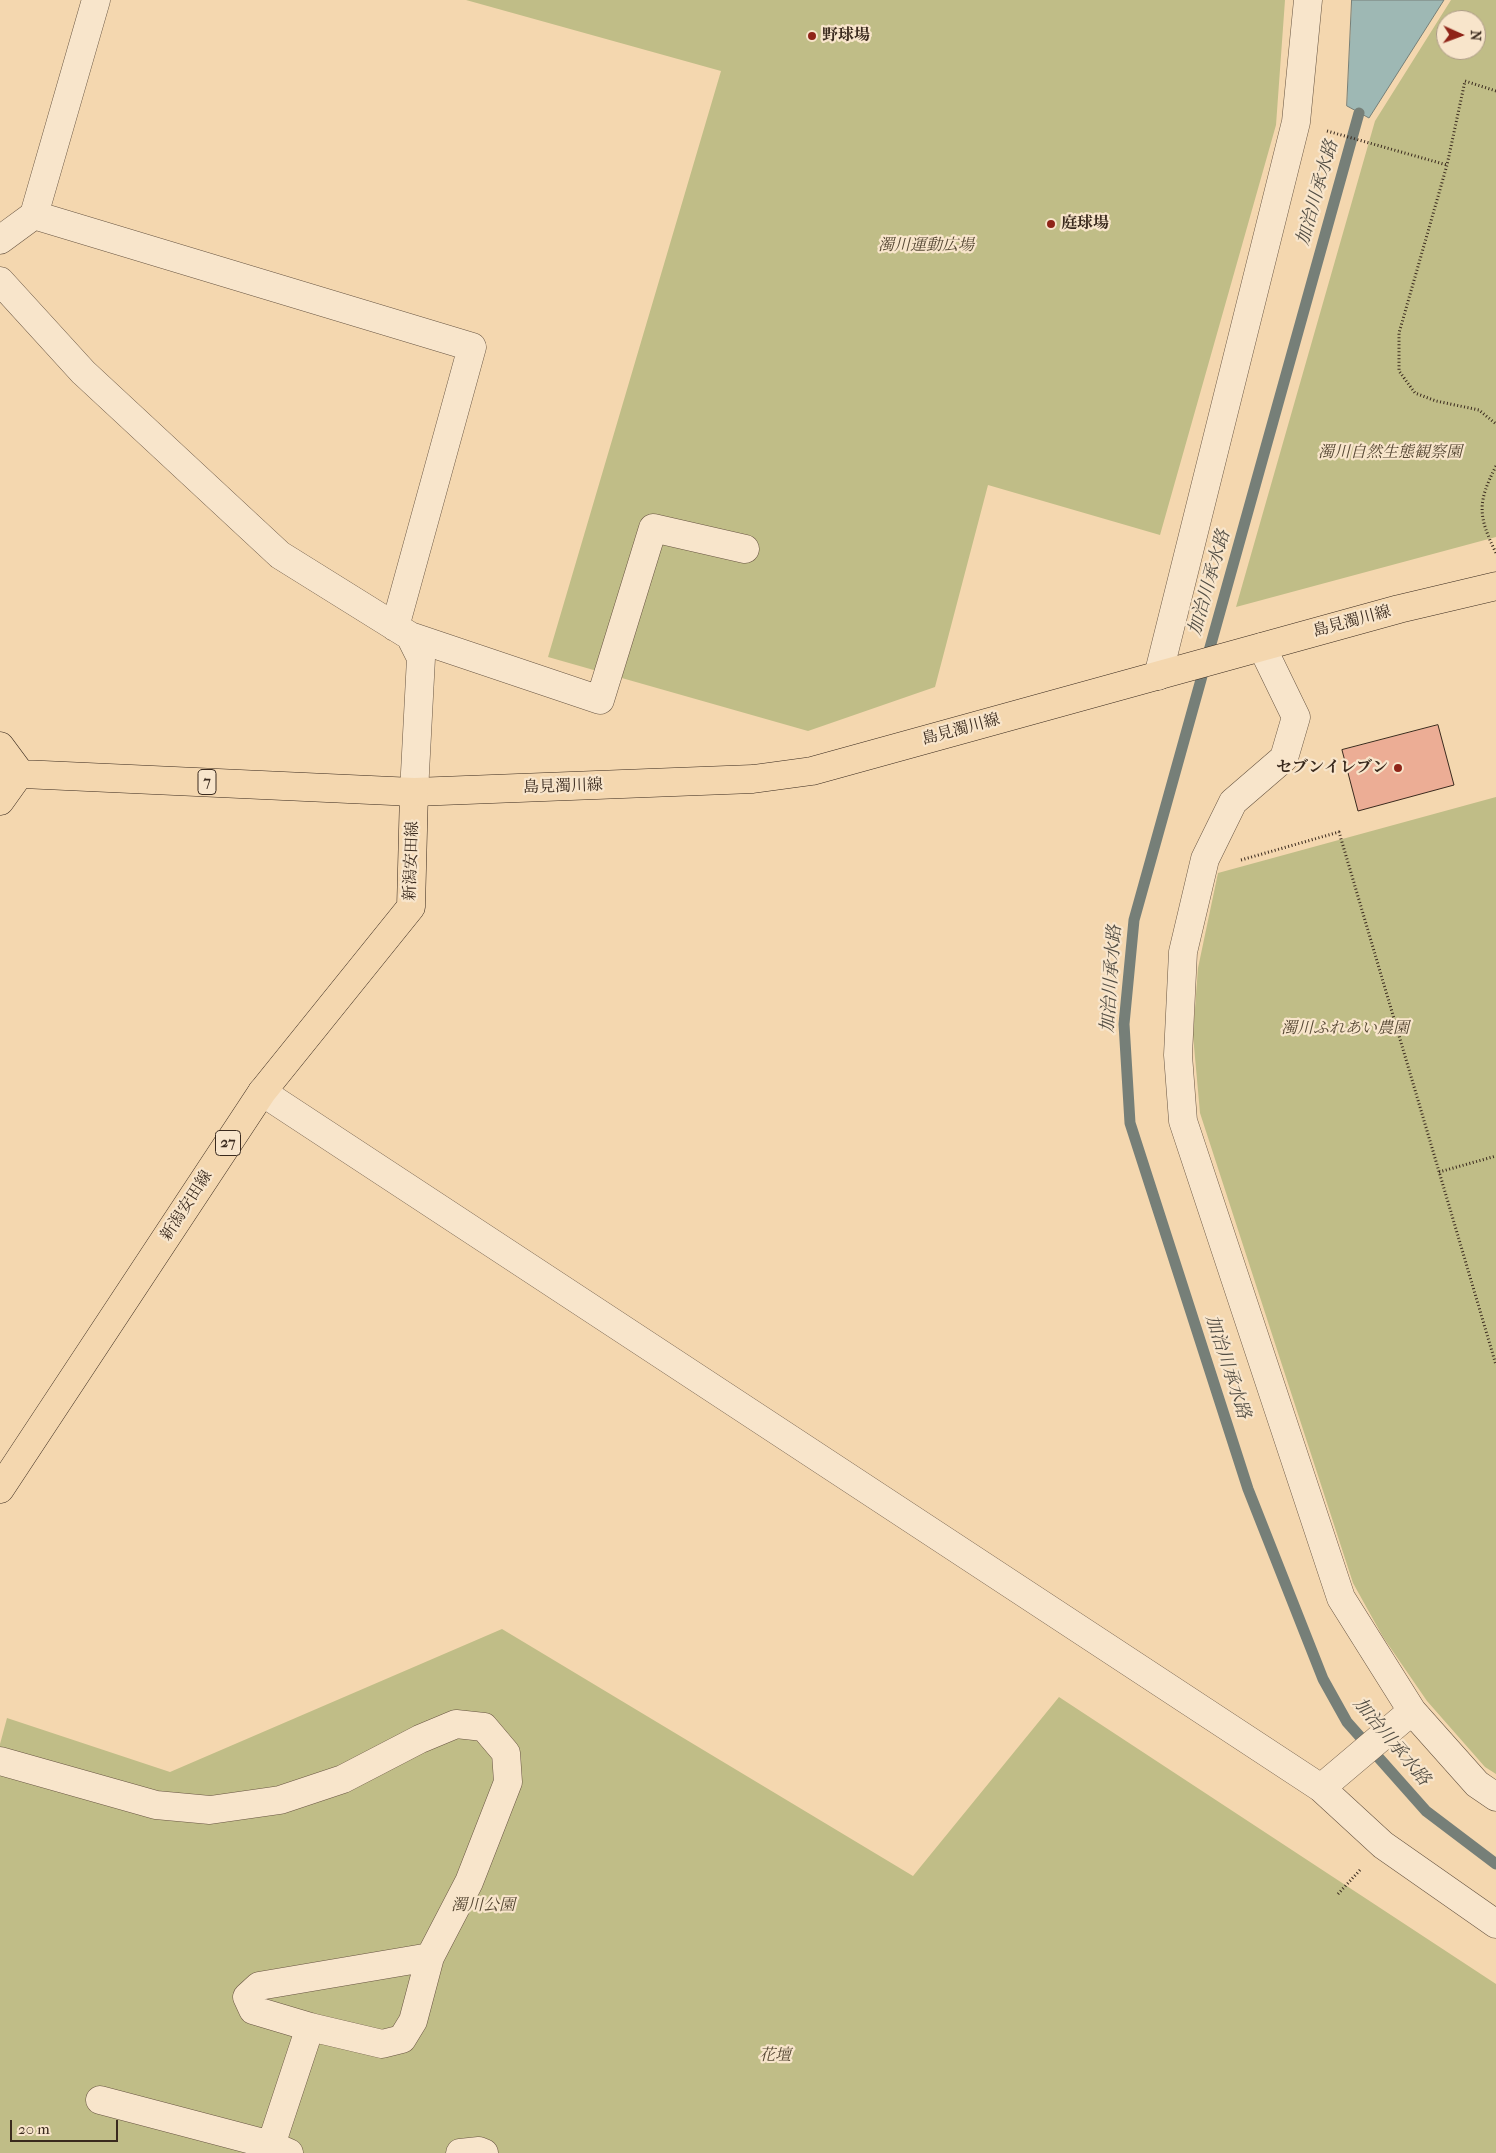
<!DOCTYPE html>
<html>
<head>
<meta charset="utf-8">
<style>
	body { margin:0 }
	#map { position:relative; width:1496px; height:2153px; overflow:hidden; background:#f4d7af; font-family:"IM FELL French Canon",serif }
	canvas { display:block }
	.north { position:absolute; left:1436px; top:10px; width:50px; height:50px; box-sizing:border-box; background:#f8e5cb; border:1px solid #ac9a86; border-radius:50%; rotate:92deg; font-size:14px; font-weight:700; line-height:20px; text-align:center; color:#3a2a1e }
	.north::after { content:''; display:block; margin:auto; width:18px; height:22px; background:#8f2418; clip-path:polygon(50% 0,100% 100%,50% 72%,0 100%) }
	.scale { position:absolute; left:10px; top:2120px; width:108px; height:22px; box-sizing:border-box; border:2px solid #3a2a1e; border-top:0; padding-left:6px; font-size:15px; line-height:18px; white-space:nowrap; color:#3a2a1e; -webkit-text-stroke:4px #f8e5cb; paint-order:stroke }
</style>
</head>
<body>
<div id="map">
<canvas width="1496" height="2153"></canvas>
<div class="north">N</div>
<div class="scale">20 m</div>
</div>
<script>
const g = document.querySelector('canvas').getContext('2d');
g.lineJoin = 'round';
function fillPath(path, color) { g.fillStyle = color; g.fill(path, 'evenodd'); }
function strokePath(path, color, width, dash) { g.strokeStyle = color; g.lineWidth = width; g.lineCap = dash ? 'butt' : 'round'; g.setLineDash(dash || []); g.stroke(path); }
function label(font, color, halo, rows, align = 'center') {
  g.font = font + ' "IM FELL French Canon","Noto Serif JP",serif'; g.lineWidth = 4.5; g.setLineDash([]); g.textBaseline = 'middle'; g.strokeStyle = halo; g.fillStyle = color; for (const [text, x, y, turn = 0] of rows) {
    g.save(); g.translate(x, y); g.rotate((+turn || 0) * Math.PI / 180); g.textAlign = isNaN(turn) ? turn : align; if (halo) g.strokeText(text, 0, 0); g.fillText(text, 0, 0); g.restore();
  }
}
fillPath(new Path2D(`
	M466,0H1285L1276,125L1160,535L988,485L935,687L808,731L548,657L721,71Z
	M1451,0H1496V537L1236,607L1375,121ZM1446,20H1476V50H1446Z
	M1496,797V1774L1485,1767L1427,1701L1383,1637L1353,1583L1200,1113L1193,1035L1198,968L1218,873Z
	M502,1629L913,1876L1059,1697L1496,1984V2153H0V1744L7,1718L170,1772Z`), '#c0bd87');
const water = new Path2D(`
	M1352,0H1444L1369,118L1347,106Z`);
fillPath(water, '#9eb8b4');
strokePath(water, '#767f78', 1);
strokePath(new Path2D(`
	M1359,113L1134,920L1124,1024L1130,1123L1248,1489L1323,1679L1347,1722L1426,1811L1496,1864`), '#767f78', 11);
const building = new Path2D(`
	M1438,725L1454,785L1358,811L1342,750Z`);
fillPath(building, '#ecad95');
strokePath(building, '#3a2a1e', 1);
const minor = new Path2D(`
	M34,215L472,347L395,627
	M0,240L34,215L96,0
	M0,281L83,372L280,555L410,636L421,658L414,792
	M410,636L600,700L653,528L745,549
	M1262,647L1296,717L1284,758L1233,802L1205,859L1183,952L1178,1055L1183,1121L1341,1598L1412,1711L1477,1784L1496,1797
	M1158,676L1296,122L1308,0
	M262,1092L1321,1788L1383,1845L1496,1924
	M0,1761L156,1805L210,1810L280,1800L343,1779L420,1739L456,1724L484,1727L506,1753L508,1782L469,1882L430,1957L413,2021L402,2039L382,2044L310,2027L253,2010L247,1997L259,1986L430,1957
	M1321,1788L1412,1711
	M100,2100L271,2145L289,2153
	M271,2145L310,2027
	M460,2153L479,2151L484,2153`);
const major = new Path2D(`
	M0,1489L262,1092L411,907L414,792L753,779L812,771L1399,609L1496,586`);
const highway = new Path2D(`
	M0,746L20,773L0,801
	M0,773L414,792`);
strokePath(minor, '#685542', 29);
strokePath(major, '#3a2a1e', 29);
strokePath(highway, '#3a2a1e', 29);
strokePath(new Path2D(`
	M1496,91L1465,81L1447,165L1399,333V371L1415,393L1436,401L1479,410L1496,424
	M1327,131L1447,165
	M1496,466C1477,503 1478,516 1496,553
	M1241,860L1339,832L1496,1365
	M1439,1172L1496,1156
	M1338,1894L1361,1869`), '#3a2a1e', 3, [1, 2.5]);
strokePath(minor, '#f8e5cb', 28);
strokePath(major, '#f4d7af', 28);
strokePath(highway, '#f4d7af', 28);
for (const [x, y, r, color] of [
	[812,36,5,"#8f2418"],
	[1051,224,5,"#8f2418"],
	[1398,768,5,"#8f2418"]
]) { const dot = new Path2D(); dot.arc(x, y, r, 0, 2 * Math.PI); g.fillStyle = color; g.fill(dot); strokePath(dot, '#f8e5cb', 2); }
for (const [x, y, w] of [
	[207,782,18],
	[228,1143,25]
]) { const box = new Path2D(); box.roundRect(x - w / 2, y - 12.5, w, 25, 4); g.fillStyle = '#f8e5cb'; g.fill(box); strokePath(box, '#3a2a1e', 1); }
label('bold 15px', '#3a2a1e', null, [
	["7",207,782],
	["27",228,1143]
]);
label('bold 16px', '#3a2a1e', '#f8e5cb', [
	["野球場",822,36],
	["庭球場",1061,224],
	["セブンイレブン",1388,768,"right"]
], 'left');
label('italic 16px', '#554733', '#f8e5cb', [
	["濁川運動広場",926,246],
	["濁川自然生態観察園",1390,453],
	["濁川ふれあい農園",1345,1029],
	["濁川公園",483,1906],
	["花壇",775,2056]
]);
label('16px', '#3a2a1e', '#f8e5cb', [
	["島見濁川線",1352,622,-15],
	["島見濁川線",961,730,-15],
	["島見濁川線",563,787,-2],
	["新潟安田線",412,861,-88],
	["新潟安田線",187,1206,-57]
]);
label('italic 18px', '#534e44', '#f8e5cb', [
	["加治川承水路",1318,193,-74],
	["加治川承水路",1210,583,-74],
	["加治川承水路",1112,979,-86],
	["加治川承水路",1227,1367,72],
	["加治川承水路",1391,1742,50]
]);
</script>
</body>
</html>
